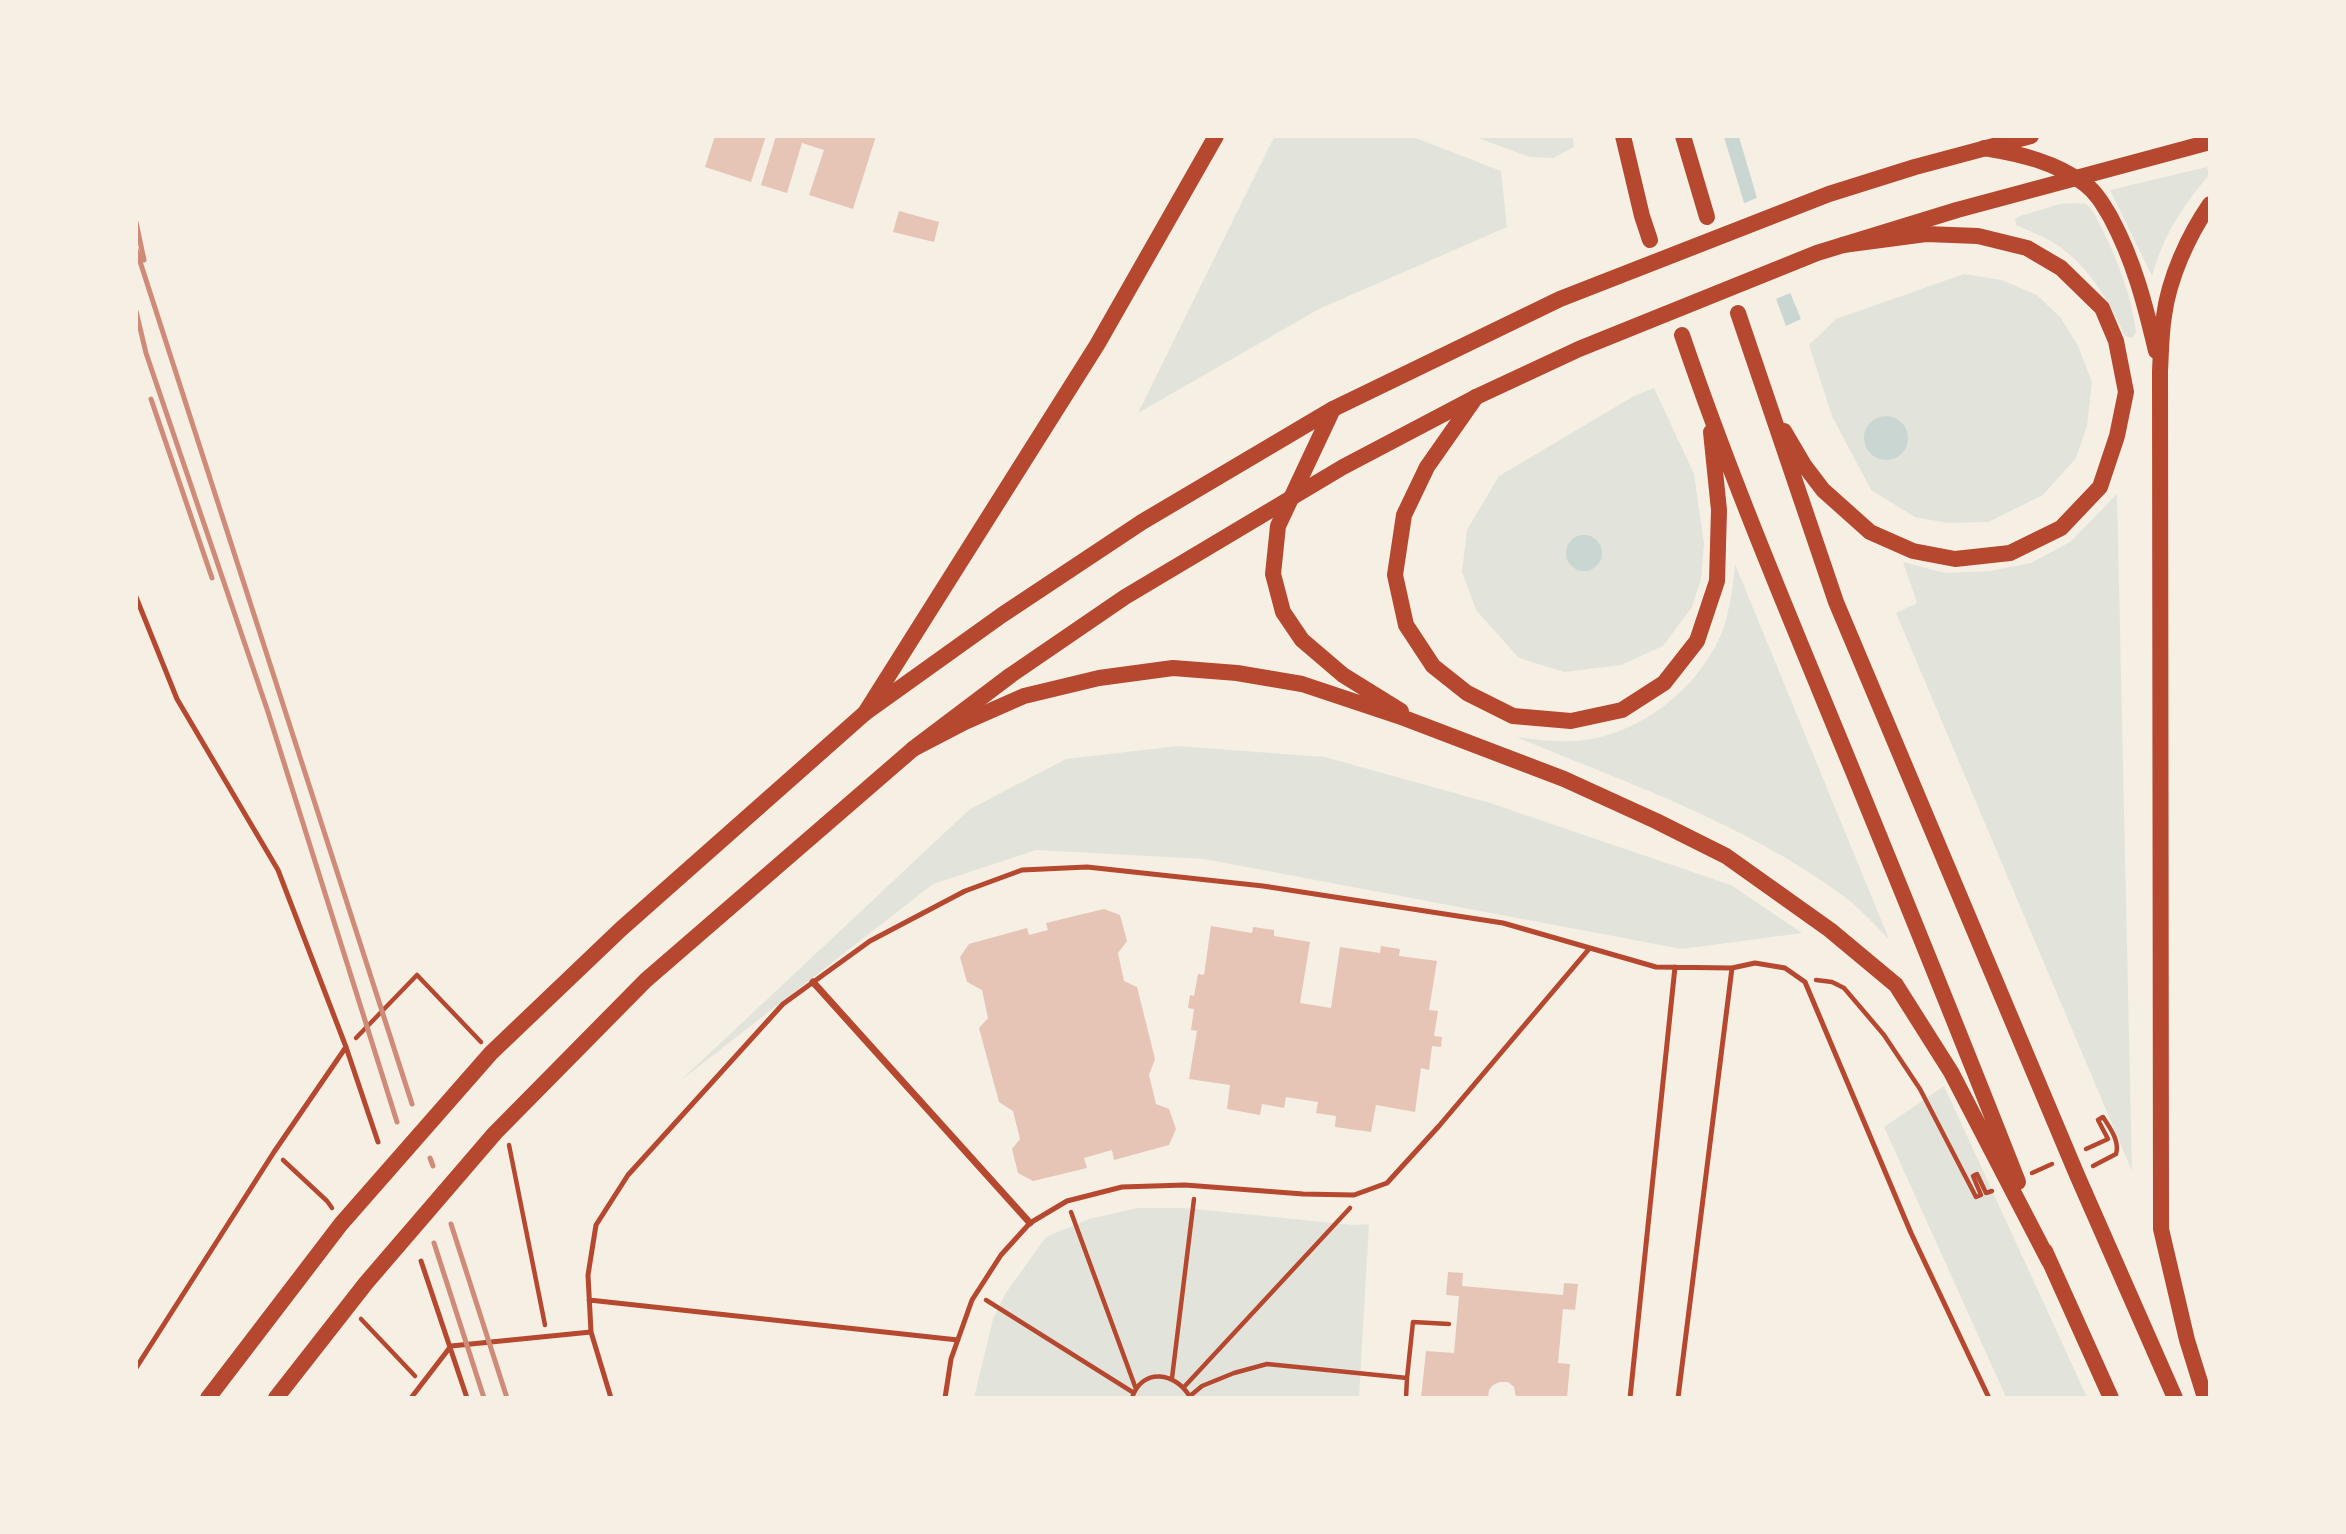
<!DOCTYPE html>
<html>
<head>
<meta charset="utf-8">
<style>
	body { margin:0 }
	#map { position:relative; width:2346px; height:1534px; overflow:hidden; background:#f6efe4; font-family:Cabin,sans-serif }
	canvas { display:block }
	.frame { position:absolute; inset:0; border:138px solid #f6efe4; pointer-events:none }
</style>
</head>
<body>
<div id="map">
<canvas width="2346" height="1534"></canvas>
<div class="frame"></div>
</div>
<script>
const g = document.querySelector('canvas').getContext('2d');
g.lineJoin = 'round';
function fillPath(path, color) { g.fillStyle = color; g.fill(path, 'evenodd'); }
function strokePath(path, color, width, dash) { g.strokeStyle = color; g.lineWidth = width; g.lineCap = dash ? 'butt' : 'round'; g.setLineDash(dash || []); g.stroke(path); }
fillPath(new Path2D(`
	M1274,137H1413L1501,171L1507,227L1319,309L1138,413Z
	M1475,137H1573L1574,147L1553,158L1530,157Z
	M2207,167L2209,175C2181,208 2164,235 2152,276L2110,190Z
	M2074,203L2086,204L2092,210C2113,248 2130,288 2136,332L2132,338L2125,336C2110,301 2085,261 2051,241C2040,235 2027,230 2016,225L2015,219L2020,216L2060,204Z
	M1964,274L2002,280L2037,295L2061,318L2078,346L2092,382L2087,426L2076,458L2043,495L1988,522L1948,523L1915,517L1871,490L1832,416L1809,345L1836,319Z
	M1654,388L1694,474L1704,544L1701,579L1692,607L1663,646L1621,665L1564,672L1519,658L1476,610L1462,572L1467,530L1499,476L1634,396Z
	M2117,494L2132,1171L1896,613L1917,603L1903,562L1945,573L1990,571L2031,563L2070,542Z
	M1735,564L1889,939C1874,925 1859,907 1842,895C1744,823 1627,783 1516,737C1539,740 1562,743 1585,740C1644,732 1700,686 1722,632C1730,609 1733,587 1735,564Z
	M1178,746L1325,757L1487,802L1731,885L1802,933L1682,949L1204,859L1036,850L933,884L680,1081L970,809L1066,759Z
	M1944,1086L2087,1397H2006L1884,1127Z
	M1137,1208H1185L1353,1225L1369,1224L1359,1397L974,1398L993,1319L1005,1294L1046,1237L1089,1219Z`), '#e2e4dc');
fillPath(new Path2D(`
	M1724,137H1739L1772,249L1801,319L1786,326L1760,255Z
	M1864 438a22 22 0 1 1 44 0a22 22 0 1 1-44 0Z
	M1566 553a18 18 0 1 1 36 0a18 18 0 1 1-36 0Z`), '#c9d6d2');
fillPath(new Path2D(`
	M1759,197L1793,292L1773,300L1740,205Z`), '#f6efe4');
fillPath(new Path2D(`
	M715,136H766L751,182L705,167Z
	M776,136H876L853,209L809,195L824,150L802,143L787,193L761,185Z
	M899,211L939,222L934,242L893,232Z
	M1104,909L1120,915L1127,941L1118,953L1124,981L1137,987L1155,1059L1149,1075L1156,1104L1169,1109L1176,1129L1169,1145L1114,1160L1112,1150L1084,1158L1087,1168L1033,1181L1018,1173L1012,1149L1020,1139L1013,1111L999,1102L979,1028L988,1018L982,990L967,982L960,957L969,944L1027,928L1029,935L1048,930L1046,923Z
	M1211,926L1252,933L1253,927L1274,930V936L1310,942L1300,1003L1331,1008L1340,947L1380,953L1381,946L1400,949L1399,956L1437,961L1429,1010L1438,1011L1434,1036L1442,1037L1441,1047L1432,1046L1429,1070L1421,1068L1415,1112L1376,1105L1371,1132L1335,1127L1336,1116L1316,1113L1318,1102L1286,1097L1284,1108L1262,1104L1260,1115L1227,1109L1230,1085L1189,1079L1197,1031L1191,1030L1194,1009L1188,1008L1190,995L1194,996L1198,974L1204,975Z
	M1448,1272L1463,1273L1462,1286L1563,1295L1564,1283L1578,1284L1575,1310L1563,1309L1558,1363L1570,1364L1567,1398H1516L1514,1387L1508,1382H1500L1493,1385L1489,1390L1488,1398H1421L1426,1351L1454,1353L1459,1296L1446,1295Z`), '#e6c5b7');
strokePath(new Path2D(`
	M1816,980L1832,982L1844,988L1884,1035L1920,1089L1976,1197L1981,1195
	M356,1038L417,975L481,1042
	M509,1145L545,1325
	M2086,1149L2108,1139L2098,1120L2103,1117C2110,1128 2120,1141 2116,1154L2093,1166
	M283,1160L327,1201L332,1208
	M2032,1173L2052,1164
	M1981,1195L1973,1176L1977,1174L1986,1193L1992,1191
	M1071,1212L1136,1389
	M986,1300L1134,1393
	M361,1319L415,1376
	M1172,1378L1194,1199
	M1407,1378L1413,1322L1449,1324
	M1184,1387L1350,1208
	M1190,1396L1202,1386L1234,1373L1267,1364L1407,1378L1406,1398
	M1132,1398C1142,1367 1176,1372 1190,1397`), '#b5482f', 4.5);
strokePath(new Path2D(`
	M136,597L177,699L278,870L346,1047L378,1142
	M421,1261L467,1398
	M589,1300L958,1340
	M136,1368L274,1152L346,1047
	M411,1398L451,1346L591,1332
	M611,1398L591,1332L588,1275L596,1225L628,1175L783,1004L870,941L965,891L1022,870L1087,867L1263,886L1503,923L1656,967L1732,968L1755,963L1785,968L1805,982L1911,1233L1989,1398
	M945,1398L951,1359L972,1300L1001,1255L1030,1223L1067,1201L1122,1187L1185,1185L1303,1194L1354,1195L1387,1183L1439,1126L1589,949
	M1630,1398L1675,967
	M1678,1398L1732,968`), '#b5482f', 5);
strokePath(new Path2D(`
	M813,982L1030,1223`), '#b5482f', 7);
strokePath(new Path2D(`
	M208,1398L341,1224L491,1053L621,929L865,713L1002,615L1142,522L1333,409L1560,299L1829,194L1915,167L2031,136
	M276,1398L366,1283L495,1133L646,980L913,749L1011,675L1125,597L1343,467L1476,397L1579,349L1817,253L1957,210L2210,142`), '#b5482f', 16);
strokePath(new Path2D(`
	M1623,136L1642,216L1650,240
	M1683,136L1707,217
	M1984,148C2021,154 2055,162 2085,184C2097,193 2104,206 2111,218C2134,261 2145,304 2156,351
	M1738,313L1836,602L2077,1175L2175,1398
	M1682,335C1732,482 1793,625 1852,769C1908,906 1964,1044 2018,1182
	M1476,397L1427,467L1404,515L1395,575L1406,625L1433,666L1467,693L1513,716L1571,721L1622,710L1664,683L1697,641L1717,581L1719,510L1711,432
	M1333,409L1278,526L1273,574L1283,612L1302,640L1343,675L1401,711
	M1784,431L1804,465L1823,490L1870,532L1913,551L1955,559L2010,553L2061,528L2100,487L2117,436L2126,392L2116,341L2102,308L2061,268L2027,248L1978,236L1926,234L1843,245
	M865,713L1097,345L1216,136
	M913,749L965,722L1024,696L1099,678L1173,668L1237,673L1302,684L1404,718L1564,779L1656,821L1726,856L1830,930L1896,985L1951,1072L2049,1261
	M2045,1251L2111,1398
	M2205,1398L2187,1340L2161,1229L2160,371C2161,353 2161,334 2164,316C2169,278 2188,236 2210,204`), '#b5482f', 16);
strokePath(new Path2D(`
	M136,222L144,260
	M136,249L412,1104
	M136,311L146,353L268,712L397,1122
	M151,399L212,578
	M430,1158L433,1166
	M451,1224L507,1398
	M434,1243L484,1398`), '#cf8b77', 5);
</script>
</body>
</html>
